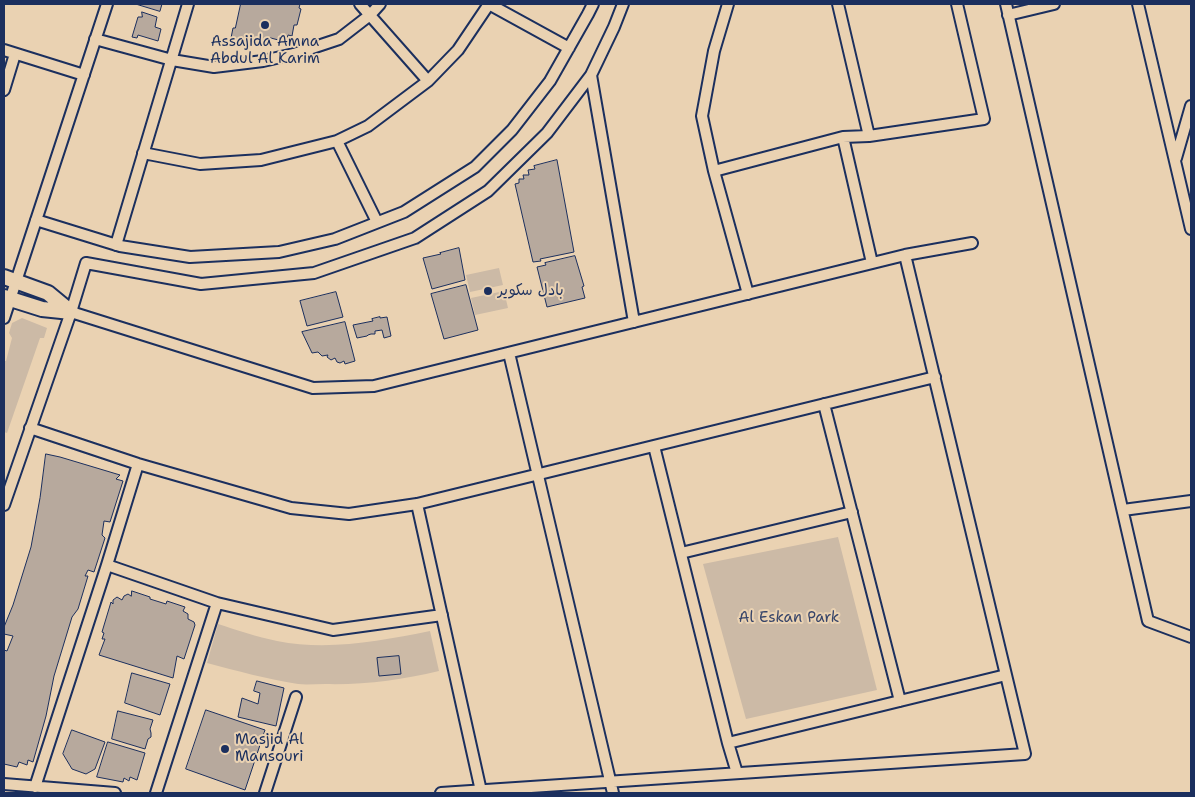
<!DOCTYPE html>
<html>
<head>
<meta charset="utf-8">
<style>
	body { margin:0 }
	#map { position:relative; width:1195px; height:797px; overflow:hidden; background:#ead2b2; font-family:"Shantell Sans",sans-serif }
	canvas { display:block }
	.frame { position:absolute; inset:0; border:5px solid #1b2f5e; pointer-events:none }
</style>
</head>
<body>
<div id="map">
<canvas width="1195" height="797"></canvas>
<div class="frame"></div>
</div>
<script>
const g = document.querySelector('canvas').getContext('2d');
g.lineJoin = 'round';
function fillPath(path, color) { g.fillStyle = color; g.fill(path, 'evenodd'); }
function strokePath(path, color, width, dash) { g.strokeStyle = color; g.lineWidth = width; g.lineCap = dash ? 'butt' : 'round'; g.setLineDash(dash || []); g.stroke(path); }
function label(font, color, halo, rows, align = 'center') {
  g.font = font + ' "Shantell Sans","Playpen Sans Arabic",sans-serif'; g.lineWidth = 4; g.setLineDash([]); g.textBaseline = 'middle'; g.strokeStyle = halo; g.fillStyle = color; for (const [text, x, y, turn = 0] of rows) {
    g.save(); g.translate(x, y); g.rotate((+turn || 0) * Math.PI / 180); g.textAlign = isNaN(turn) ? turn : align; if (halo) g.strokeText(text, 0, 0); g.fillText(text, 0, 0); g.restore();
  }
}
fillPath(new Path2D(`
	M499,268L503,285L470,292L466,275Z
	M504,291L508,308L475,315L471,298Z
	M22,318L47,328L44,338H40L7,433L4,432V361H6L12,338L9,333L12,323Z
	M838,537L877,690L746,719L703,564Z
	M218,624C237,630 257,637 277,641C328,651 380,641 430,631L439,671C401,680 364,685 325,684C316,684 306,685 298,684C267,679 237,671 207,663Z`), '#ccbaa6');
const building = new Path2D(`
	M136,4H162L160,11Z
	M241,4H300L299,8L301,9L297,25H294L292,36L288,35L286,42L267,37L265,46L250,42L248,46L237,43V40L231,38L233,28H235Z
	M142,12L157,17L155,27L161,29L158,41L138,35L137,38L132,37L138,17H142Z
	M557,160L574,252L540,259L541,261L533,262L515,184L519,183V179H524L523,175H529L528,170L535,169L534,166Z
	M459,248L465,280L432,289L423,258L441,254L440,253Z
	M575,256L584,286L582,287L585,298L547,307L537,267L546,265L545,263Z
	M466,285L478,330L444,339L431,294Z
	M336,292L343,317L307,326L300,301Z
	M380,317V318L387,317L391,336L384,338L382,330L375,331V334H371L368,335L367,336L357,338L353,325L373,321L372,319Z
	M345,322L355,361L345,364L344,361L340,363L337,362L335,358L331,360L327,357L328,355L322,356L318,352L312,353L302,332Z
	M46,454L60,457L120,475L116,479L123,481L110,522L104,521L102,535L105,538L94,572L88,570L85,576H88L78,609L72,617L54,676L46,716L33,762L28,760L27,765L19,762L17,767L4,764V650L7,651L13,636L4,634V627L13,605L31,547L40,498Z
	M132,591L150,597V599L166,604L167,601L185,607L183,611L188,614V619L194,622L195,625L184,659L177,656L173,678L99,655L105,639H102L104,633L102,632L111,602L113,604V600L117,597L122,600L124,596L128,594L131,596Z
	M399,656L401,674L379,676L377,658Z
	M132,673L170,684L160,715L125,703Z
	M257,681L284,688L276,726L238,717L242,698L258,704L260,693L254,691Z
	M206,710L265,730L245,790L186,769Z
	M118,711L153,720L150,729L151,733V737L148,739L145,749L112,739Z
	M72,730L105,742L95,769L86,774L72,769L63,754Z
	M108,742L145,753L137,780L130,777L129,781L124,778L123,782L97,777Z`);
fillPath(building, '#b7a99d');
strokePath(building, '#1b2f5e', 1);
const minor = new Path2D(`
	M360,4L428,81
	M489,4L569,48
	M728,4L714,51L702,116L714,171L748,294
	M838,4L869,136
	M1006,4L1148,621L1191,637
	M1138,4L1191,229
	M1008,15L1054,4
	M95,39L172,60L214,67L263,61L294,54L339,39L370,15L380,4
	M4,50L84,75
	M591,75L634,322
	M4,90L15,54
	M843,137L872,263
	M337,141L377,222
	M143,153L200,164L261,160L337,141L368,126L428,81L458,50L489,4
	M1176,158L1191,106
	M714,171L843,137L869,136L984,119L957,4
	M36,220L120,246L190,257L279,252L335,239L404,212L475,167L512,130L550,81L588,14L593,4
	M116,245L188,4
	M71,312L313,388L374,386L905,255L972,243
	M4,318L107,4
	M509,353L613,793
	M824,404L900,701
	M30,428L138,464L291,508L349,514L417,504L935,377
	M654,446L728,743L737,773
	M417,504L481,791
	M4,505L71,312L86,263L201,284L314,273L415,238L488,191L547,133L591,75L614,27L623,4
	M1123,510L1191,501
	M681,553L852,512
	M107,565L217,603L333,630L442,615
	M728,743L1006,675
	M4,784L115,793
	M35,787L107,565L138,464
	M156,793L217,603
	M265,793L296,697
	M441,793L1025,754L905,255`);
const tertiary = new Path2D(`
	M4,277L48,293L71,312
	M4,297L42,309L71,312`);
strokePath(minor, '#1b2f5e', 14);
strokePath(tertiary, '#1b2f5e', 18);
strokePath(minor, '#ead2b2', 10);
strokePath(tertiary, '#ead2b2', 14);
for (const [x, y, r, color] of [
	[265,25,5,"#1b2f5e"],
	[488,291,5,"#1b2f5e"],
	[225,749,5,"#1b2f5e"]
]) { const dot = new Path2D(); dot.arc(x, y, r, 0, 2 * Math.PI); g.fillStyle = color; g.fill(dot); strokePath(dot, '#ead2b2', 2); }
label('15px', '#1b2f5e', '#ead2b2', [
	["Assajida Amna",265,42,"center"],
	["Abdul Al Karim",265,59,"center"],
	["بادل سكوير",498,291],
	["Masjid Al",235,740],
	["Mansouri",235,757]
], 'left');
label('15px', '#364469', '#ead2b2', [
	["Al Eskan Park",789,618]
]);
</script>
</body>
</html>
